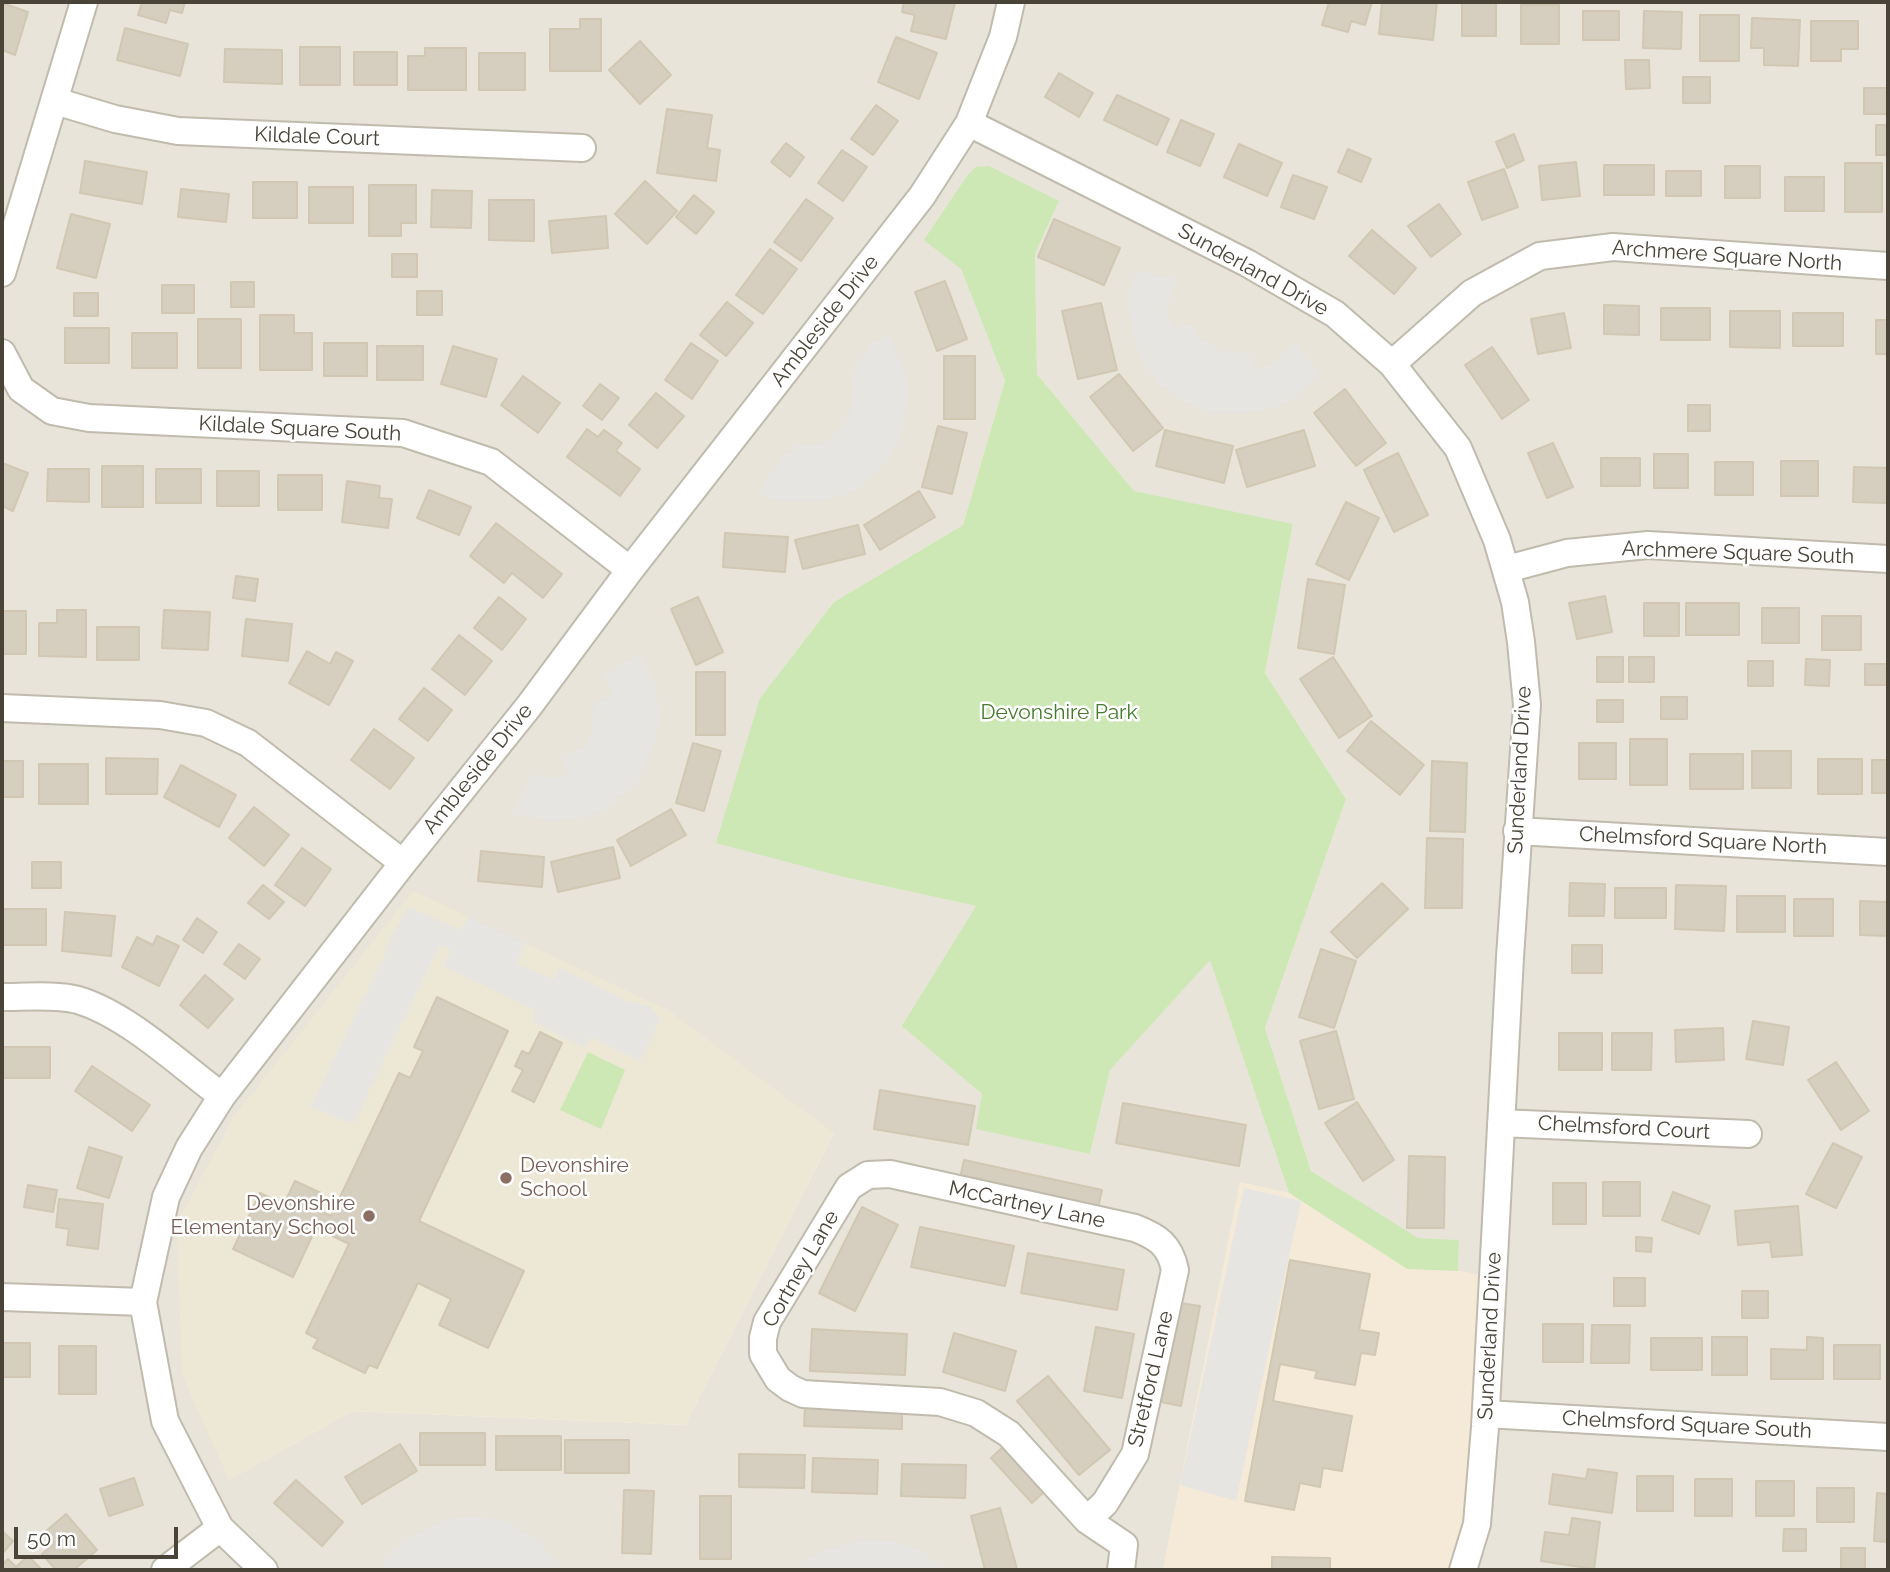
<!DOCTYPE html>
<html>
<head>
<meta charset="utf-8">
<style>
	body { margin:0 }
	#map { position:relative; width:1890px; height:1572px; overflow:hidden; background:#f5f2ea; font-family:Raleway,sans-serif }
	canvas { display:block }
	.frame { position:absolute; inset:0; border:4px solid #494338; pointer-events:none }
	.scale { position:absolute; left:14px; top:1527px; width:164px; height:32px; box-sizing:border-box; border:4px solid #494338; border-top:0; padding-left:9px; font-size:21px; line-height:24px; white-space:nowrap; color:#494338; -webkit-text-stroke:5px #fff; paint-order:stroke }
</style>
</head>
<body>
<div id="map">
<canvas width="1890" height="1572"></canvas>
<div class="frame"></div>
<div class="scale">50 m</div>
</div>
<script>
const g = document.querySelector('canvas').getContext('2d');
g.lineJoin = 'round';
function fillPath(path, color) { g.fillStyle = color; g.fill(path, 'evenodd'); }
function strokePath(path, color, width, dash) { g.strokeStyle = color; g.lineWidth = width; g.lineCap = dash ? 'butt' : 'round'; g.setLineDash(dash || []); g.stroke(path); }
function label(font, color, halo, rows, align = 'center') {
  g.font = font + ' Raleway,sans-serif'; g.lineWidth = 5; g.setLineDash([]); g.textBaseline = 'middle'; g.strokeStyle = halo; g.fillStyle = color; for (const [text, x, y, turn = 0] of rows) {
    g.save(); g.translate(x, y); g.rotate((+turn || 0) * Math.PI / 180); g.textAlign = isNaN(turn) ? turn : align; if (halo) g.strokeText(text, 0, 0); g.fillText(text, 0, 0); g.restore();
  }
}
fillPath(new Path2D(`
	M2,2H1888V1570H1471L1496,1279L1458,1271L1459,1240L1418,1239L1311,1171L1265,1028L1346,799L1265,673L1293,525L1134,491L1037,374L1035,254L1059,201L967,176L951,202L961,269L1005,381L963,525L834,602L760,698L844,877L976,906L903,1026L982,1094L977,1128L1090,1154L1110,1070L1210,959L1289,1193L1240,1183L1163,1570H2ZM834,1133L685,1425L352,1411L229,1480Z`), '#e8e4d9');
fillPath(new Path2D(`
	M1240,1182L1289,1193L1407,1269L1458,1271L1496,1278L1471,1570H1163Z`), '#f5ead7');
fillPath(new Path2D(`
	M413,891L668,1010L834,1133L685,1425L352,1411L229,1480L182,1375L177,1223L234,1116Z`), '#ede8d5');
fillPath(new Path2D(`
	M989,166L1059,201L1035,254L1037,374L1134,491L1293,524L1265,673L1346,799L1265,1028L1311,1171L1418,1238L1459,1240L1458,1271L1407,1269L1289,1193L1210,960L1110,1070L1090,1154L976,1129L982,1094L902,1026L976,906L844,877L716,843L760,698L834,602L963,525L1005,381L961,269L924,240L967,176L976,167Z
	M588,1052L625,1070L601,1129L560,1110Z`), '#cde7b5');
fillPath(new Path2D(`
	M1137,270L1177,279L1166,312L1174,328L1191,323L1199,336L1220,351L1249,353L1257,370L1271,364L1296,342L1320,374L1297,396L1281,405L1260,412L1221,414L1208,412L1181,399L1159,384L1144,364L1138,350L1132,332L1129,305L1130,287Z
	M889,335L904,370L909,389L902,432L897,446L881,468L859,487L846,494L819,502L777,501L760,493L767,477L783,456L793,450L795,445L815,444L828,440L842,427L851,410L854,384L852,377L858,362L871,343Z
	M639,654L655,686L658,704L659,725L654,747L638,780L607,809L586,817L554,822L513,814L533,774L553,778L569,775L562,758L583,747L592,731L594,703L612,694L605,679L601,677Z
	M409,907L461,930L469,917L526,943L516,964L554,979L560,968L629,1002L651,1007L660,1020L640,1061L591,1037L584,1048L535,1023V1010L444,966L451,951L444,946H439L353,1124L311,1107L384,956L392,936Z
	M1244,1188L1301,1201L1236,1501L1180,1485Z
	M459,1517H474L507,1521L538,1540L563,1570H380L387,1559L406,1539L441,1521Z
	M866,1539L895,1542L911,1547L924,1553L945,1570H795L804,1561L829,1548Z`), '#e6e5e2');
const building = new Path2D(`
	M142,2H185L182,13L170,10L166,23L138,15Z
	M904,2H955L946,39L911,31L915,15L902,12Z
	M1329,2H1372L1365,25L1351,21L1348,32L1322,25Z
	M1382,2H1437L1433,40L1379,34Z
	M2,3L28,12L15,55L2,50Z
	M1462,3H1496V36H1462Z
	M1521,5H1559V44H1521Z
	M1583,11H1619V40H1583Z
	M1644,11L1682,12L1681,49L1643,48Z
	M1700,15H1739V61H1700Z
	M1752,18L1800,20L1798,66L1764,65V48H1751Z
	M580,19H601V71H550V29H580Z
	M1811,21H1858V49H1841V61H1811Z
	M125,28L188,44L180,76L117,60Z
	M896,37L937,53L919,99L878,82Z
	M640,41L671,75L640,104L609,70Z
	M300,47H340V85H300Z
	M425,48H466V90H408V56H425Z
	M225,49L282,50V84L224,82Z
	M354,52H397V85H354Z
	M479,53H525V90H479Z
	M1625,60H1649L1650,88L1626,89Z
	M1059,73L1093,93L1079,117L1045,97Z
	M1683,77H1710V103H1683Z
	M1864,88H1888V114H1864Z
	M1117,95L1169,119L1157,145L1104,120Z
	M876,105L898,121L873,155L851,139Z
	M667,109L712,115L707,148L720,150L716,181L657,173Z
	M1181,120L1214,134L1200,166L1167,152Z
	M1876,125H1888V155H1876Z
	M1514,134L1524,160L1507,168L1496,142Z
	M786,143L804,157L790,177L771,162Z
	M1239,144L1282,163L1267,196L1224,177Z
	M1348,149L1371,159L1361,182L1338,172Z
	M842,150L867,167L843,201L818,183Z
	M85,161L147,172L142,204L80,193Z
	M1576,162L1580,196L1542,200L1539,166Z
	M1845,163H1882V212H1845Z
	M1604,165H1654V195H1604Z
	M1725,166H1760V198H1725Z
	M1504,169L1518,207L1482,220L1468,182Z
	M1666,171H1701V196H1666Z
	M1293,175L1327,187L1314,219L1281,207Z
	M1785,177H1824V211H1785Z
	M645,181L677,211L647,244L615,214Z
	M253,182H297V218H253Z
	M369,185H416V223H401V236H369Z
	M309,187H353V223H309Z
	M181,189L229,194L226,222L178,217Z
	M432,190L472,191L471,228L431,227Z
	M694,195L714,212L696,234L676,217Z
	M806,199L833,218L801,261L774,242Z
	M489,200H534V241L489,240Z
	M1439,204L1461,234L1431,257L1408,226Z
	M71,214L110,224L96,278L57,268Z
	M606,216L608,248L552,253L549,221Z
	M1054,219L1120,248L1104,285L1038,257Z
	M1372,230L1416,268L1394,294L1349,256Z
	M770,249L797,269L763,314L736,295Z
	M392,254H417V277H392Z
	M945,281L967,339L937,351L915,292Z
	M231,282H254V307H231Z
	M162,285H194V313H162Z
	M417,291H442V315H417Z
	M74,293H98V316H74Z
	M727,302L753,323L726,356L700,335Z
	M1101,303L1117,370L1078,379L1062,311Z
	M1604,305L1639,306V335L1604,334Z
	M1661,308H1710V340H1661Z
	M1730,311H1780V348L1730,347Z
	M1564,313L1571,348L1538,354L1531,319Z
	M1793,313H1843V346H1793Z
	M260,315H294V333H312V370H260Z
	M198,319H241V368H198Z
	M1876,320H1888V354H1876Z
	M65,328H109V363H65Z
	M132,333H177V368H132Z
	M324,343H367V376H324Z
	M691,343L718,361L692,399L665,380Z
	M377,346H423V380H377Z
	M453,346L497,359L486,397L441,384Z
	M1492,347L1529,400L1502,419L1465,365Z
	M944,356H975V419H944Z
	M1119,374L1163,428L1133,451L1090,397Z
	M523,376L560,403L538,433L501,405Z
	M600,384L619,398L602,420L583,406Z
	M1345,389L1386,443L1356,466L1314,413Z
	M656,393L684,416L657,448L629,425Z
	M1688,405H1710V431H1688Z
	M938,426L967,433L952,494L922,487Z
	M587,429L598,437L604,430L622,443L616,451L640,469L620,496L567,457Z
	M1165,430L1233,446L1224,483L1156,466Z
	M1304,430L1315,466L1247,487L1236,450Z
	M1553,443L1573,487L1547,498L1528,453Z
	M1398,453L1428,515L1394,532L1364,470Z
	M1654,454H1688V488H1654Z
	M1601,458H1640V486H1601Z
	M1781,461H1818V496H1781Z
	M1715,462H1753V495H1715Z
	M2,463L28,473L13,511L2,506Z
	M102,466H143V507H102Z
	M1854,467L1888,468V503L1853,502Z
	M48,469H89V502L47,501Z
	M156,469H201V503H156Z
	M217,471H259V506H217Z
	M278,475H322V510H278Z
	M347,481L380,486L379,498L392,499L388,528L342,522Z
	M429,490L471,507L459,535L417,518Z
	M919,491L935,517L880,550L864,525Z
	M1346,502L1379,518L1349,580L1316,564Z
	M496,523L562,574L543,598L512,573L504,583L470,556Z
	M858,525L865,554L803,569L795,540Z
	M725,533L788,537L785,572L723,567Z
	M236,576L258,579L255,601L233,598Z
	M1308,579L1345,585L1334,654L1298,648Z
	M1605,596L1612,632L1577,639L1569,603Z
	M499,597L526,619L502,650L474,628Z
	M698,597L723,652L696,665L671,609Z
	M1644,603H1679V636H1644Z
	M1686,603H1739V635H1686Z
	M1762,608H1799V643H1762Z
	M57,610H86V657L39,656V623H57Z
	M164,610L210,612L208,650L162,648Z
	M2,611H26V654H2Z
	M1822,616H1861V650H1822Z
	M246,619L292,624L288,661L242,656Z
	M97,627H139V660H97Z
	M459,635L492,661L465,695L432,669Z
	M307,651L330,664L336,652L353,661L329,705L289,683Z
	M1333,657L1372,716L1339,738L1300,679Z
	M1597,657H1623V682H1597Z
	M1629,657H1654V682H1629Z
	M1806,659L1830,660L1829,686L1805,685Z
	M1748,661H1773V686H1748Z
	M1865,664H1888V685H1865Z
	M696,672H725V735H696Z
	M424,688L452,710L428,741L399,719Z
	M1661,697H1687V719H1661Z
	M1597,700H1623V722H1597Z
	M1371,721L1424,765L1400,795L1347,751Z
	M374,729L414,758L390,789L351,760Z
	M1630,739H1667V785H1630Z
	M693,743L721,751L704,811L676,803Z
	M1579,743H1616V779H1579Z
	M1752,751H1791V788H1752Z
	M1690,754H1743V789H1690Z
	M106,758L158,759L157,794H106Z
	M1818,759H1862V794H1818Z
	M1872,760H1888V793H1872Z
	M2,761H23V797H2Z
	M1432,761L1467,763L1465,832L1430,831Z
	M39,764H88V804H39Z
	M181,765L236,795L219,827L164,797Z
	M254,807L289,835L264,866L229,838Z
	M671,809L686,835L631,866L617,840Z
	M1427,838L1463,839L1462,908H1425Z
	M613,847L620,878L558,892L551,862Z
	M302,848L331,869L305,906L275,885Z
	M481,851L544,857L542,887L478,881Z
	M32,862H61V888H32Z
	M1382,883L1408,909L1357,958L1331,932Z
	M1570,883L1605,884L1604,916H1569Z
	M263,885L284,902L269,919L248,903Z
	M1676,885L1726,886L1724,931L1675,929Z
	M1615,888H1666V918H1615Z
	M1737,896H1785V932H1737Z
	M1794,899H1833V936H1794Z
	M1860,901L1888,902V936L1860,935Z
	M2,909H46V945H2Z
	M65,912L115,916L111,956L62,951Z
	M197,918L217,932L203,953L183,940Z
	M157,936L179,946L159,986L122,967L137,937L153,945Z
	M239,944L260,959L245,979L224,964Z
	M1572,945H1602V973H1572Z
	M1321,949L1356,961L1334,1028L1299,1017Z
	M205,975L233,999L208,1028L180,1005Z
	M437,997L508,1031L419,1221L524,1271L488,1348L439,1325L451,1299L418,1283L377,1368L369,1365L365,1373L313,1348L318,1339L306,1333L349,1244L316,1228L293,1277L233,1249L260,1193L284,1204L295,1181L321,1193L314,1208L331,1216L399,1073L410,1078L423,1051L414,1047Z
	M1753,1021L1789,1027L1783,1065L1746,1059Z
	M1723,1028L1724,1060L1676,1062L1675,1030Z
	M1336,1031L1354,1099L1319,1109L1300,1041Z
	M540,1032L562,1043L534,1102L512,1091L523,1070L515,1066L522,1051L529,1054Z
	M1559,1033H1602V1070H1559Z
	M1612,1033H1652L1651,1070H1612Z
	M2,1047H50V1078H2Z
	M1836,1062L1869,1111L1841,1130L1808,1080Z
	M92,1066L150,1105L132,1131L75,1091Z
	M880,1090L975,1106L968,1145L874,1129Z
	M1357,1102L1394,1160L1363,1181L1325,1123Z
	M1123,1103L1246,1125L1239,1166L1116,1143Z
	M1833,1143L1862,1157L1836,1208L1806,1194Z
	M89,1147L122,1157L109,1198L77,1188Z
	M1409,1156L1445,1157L1444,1228H1407Z
	M964,1160L1102,1190L1098,1208L960,1178Z
	M1603,1182H1640V1216H1603Z
	M1553,1183H1586V1224H1553Z
	M28,1185L57,1190L53,1212L24,1207Z
	M1673,1192L1710,1206L1699,1234L1662,1220Z
	M59,1199L103,1204L98,1249L67,1245L69,1229L56,1227Z
	M1798,1206L1802,1255L1772,1257L1770,1242L1738,1245L1735,1211Z
	M862,1207L898,1225L855,1311L819,1293Z
	M920,1227L1014,1246L1005,1286L911,1267Z
	M1636,1237L1652,1238L1651,1252L1636,1251Z
	M1028,1253L1124,1270L1117,1310L1021,1293Z
	M1290,1260L1370,1274L1359,1330L1379,1333L1375,1355L1361,1353L1355,1385L1315,1378L1317,1371L1280,1364L1273,1401L1352,1416L1342,1471L1323,1468L1320,1487L1300,1483L1294,1510L1245,1501Z
	M1614,1278H1645V1306H1614Z
	M1742,1291H1768V1318H1742Z
	M1180,1303L1200,1306L1181,1406L1161,1402Z
	M1543,1324H1583V1362H1543Z
	M1592,1325H1630L1629,1363H1591Z
	M1096,1327L1134,1334L1122,1398L1084,1391Z
	M812,1329L907,1334L905,1375L810,1371Z
	M954,1333L1016,1351L1005,1391L943,1372Z
	M1712,1337H1747V1375H1712Z
	M1807,1337L1823,1338V1379H1771V1349L1807,1350Z
	M1651,1338H1702V1370H1651Z
	M2,1343H30V1377H2Z
	M1834,1345H1880V1379H1834Z
	M59,1346H96V1394H59Z
	M1048,1376L1110,1450L1079,1475L1017,1401Z
	M805,1406L902,1409V1429L804,1426Z
	M420,1433H485V1465H420Z
	M496,1436H561V1470H496Z
	M565,1440H629V1473H565Z
	M400,1444L417,1471L362,1504L345,1477Z
	M1004,1446L1045,1491L1032,1503L991,1458Z
	M739,1454L805,1455L804,1488L739,1487Z
	M813,1458L878,1460L877,1494L812,1492Z
	M902,1464L966,1465L965,1498L901,1496Z
	M1588,1469L1617,1473L1612,1513L1549,1504L1553,1474L1586,1479Z
	M1637,1476H1673V1511H1637Z
	M134,1478L143,1505L109,1516L100,1489Z
	M1695,1479H1732V1516H1695Z
	M296,1480L343,1522L322,1546L274,1503Z
	M1756,1481H1794V1516H1756Z
	M1817,1488H1854V1522H1817Z
	M624,1490L654,1491L651,1554L622,1553Z
	M1877,1493L1888,1494V1542L1874,1541Z
	M700,1496H731V1559H700Z
	M1000,1508L1017,1569L985,1570L971,1516Z
	M66,1514L97,1550L74,1570H56L42,1554L55,1543L45,1532Z
	M1572,1518L1600,1522L1594,1569L1541,1561L1545,1532L1569,1535Z
	M1784,1529H1806V1551H1783Z
	M2,1531L13,1541L2,1554Z
	M1841,1548H1865V1570H1841Z
	M28,1556L42,1570H2V1565L8,1559L16,1567Z
	M1272,1557L1330,1558V1570H1272Z`);
fillPath(building, '#d6cfc0');
strokePath(building, '#d1c7b3', 2);
const street = new Path2D(`
	M55,101L115,119L178,131L582,148
	M969,123L1247,263L1335,314L1392,364L1458,448L1497,540L1515,602L1521,642L1527,705L1510,957L1485,1427L1477,1524L1463,1570
	M2,273L84,2
	M2,353L21,389L52,411L89,418L403,433L491,462L630,570
	M1392,364L1472,293L1540,256L1613,247L1888,266
	M1507,569L1567,553L1648,545L1888,559
	M2,708L160,715L206,723L248,743L403,863
	M1517,831L1888,852
	M2,997C24,997 57,994 78,1000C128,1015 180,1065 222,1096
	M1501,1123L1748,1134
	M2,1297L143,1302
	M1486,1414L1888,1437
	M1087,1520L1105,1503L1135,1454L1175,1270C1170,1245 1158,1237 1135,1228L890,1174L868,1175L849,1187L767,1322L763,1338V1354L778,1379L790,1388L803,1394L940,1402L976,1413L1009,1434L1087,1520L1124,1545L1121,1570
	M165,1570L220,1528
	M264,1570L220,1528L165,1421L143,1302L166,1197L189,1148L222,1096L403,863L529,706L630,570L922,196L969,123L1003,37L1011,2`);
strokePath(street, '#c0bbad', 30);
strokePath(street, '#fff', 26);
for (const [x, y, r, color] of [
	[506,1178,7,"#8d6e63"],
	[369,1216,7,"#8d6e63"]
]) { const dot = new Path2D(); dot.arc(x, y, r, 0, 2 * Math.PI); g.fillStyle = color; g.fill(dot); strokePath(dot, '#fff', 2.5); }
label('21px', '#494338', '#fff', [
	["Kildale Court",317,137,2],
	["Archmere Square North",1727,256,4],
	["Sunderland Drive",1253,270,29],
	["Ambleside Drive",825,321,-52],
	["Kildale Square South",300,429,3],
	["Archmere Square South",1738,553,2],
	["Ambleside Drive",478,769,-51],
	["Sunderland Drive",1520,770,-87],
	["Chelmsford Square North",1703,841,3],
	["Chelmsford Court",1624,1128,3],
	["McCartney Lane",1027,1205,12],
	["Cortney Lane",801,1269,-60],
	["Sunderland Drive",1490,1336,-87],
	["Stretford Lane",1151,1379,-77],
	["Chelmsford Square South",1687,1425,3]
]);
label('21px', '#457a2c', '#fff', [
	["Devonshire Park",1059,713]
]);
label('21px', '#785e54', '#fff', [
	["Devonshire",520,1166],
	["School",520,1190],
	["Devonshire",355,1204,"right"],
	["Elementary School",355,1228,"right"]
], 'left');
</script>
</body>
</html>
